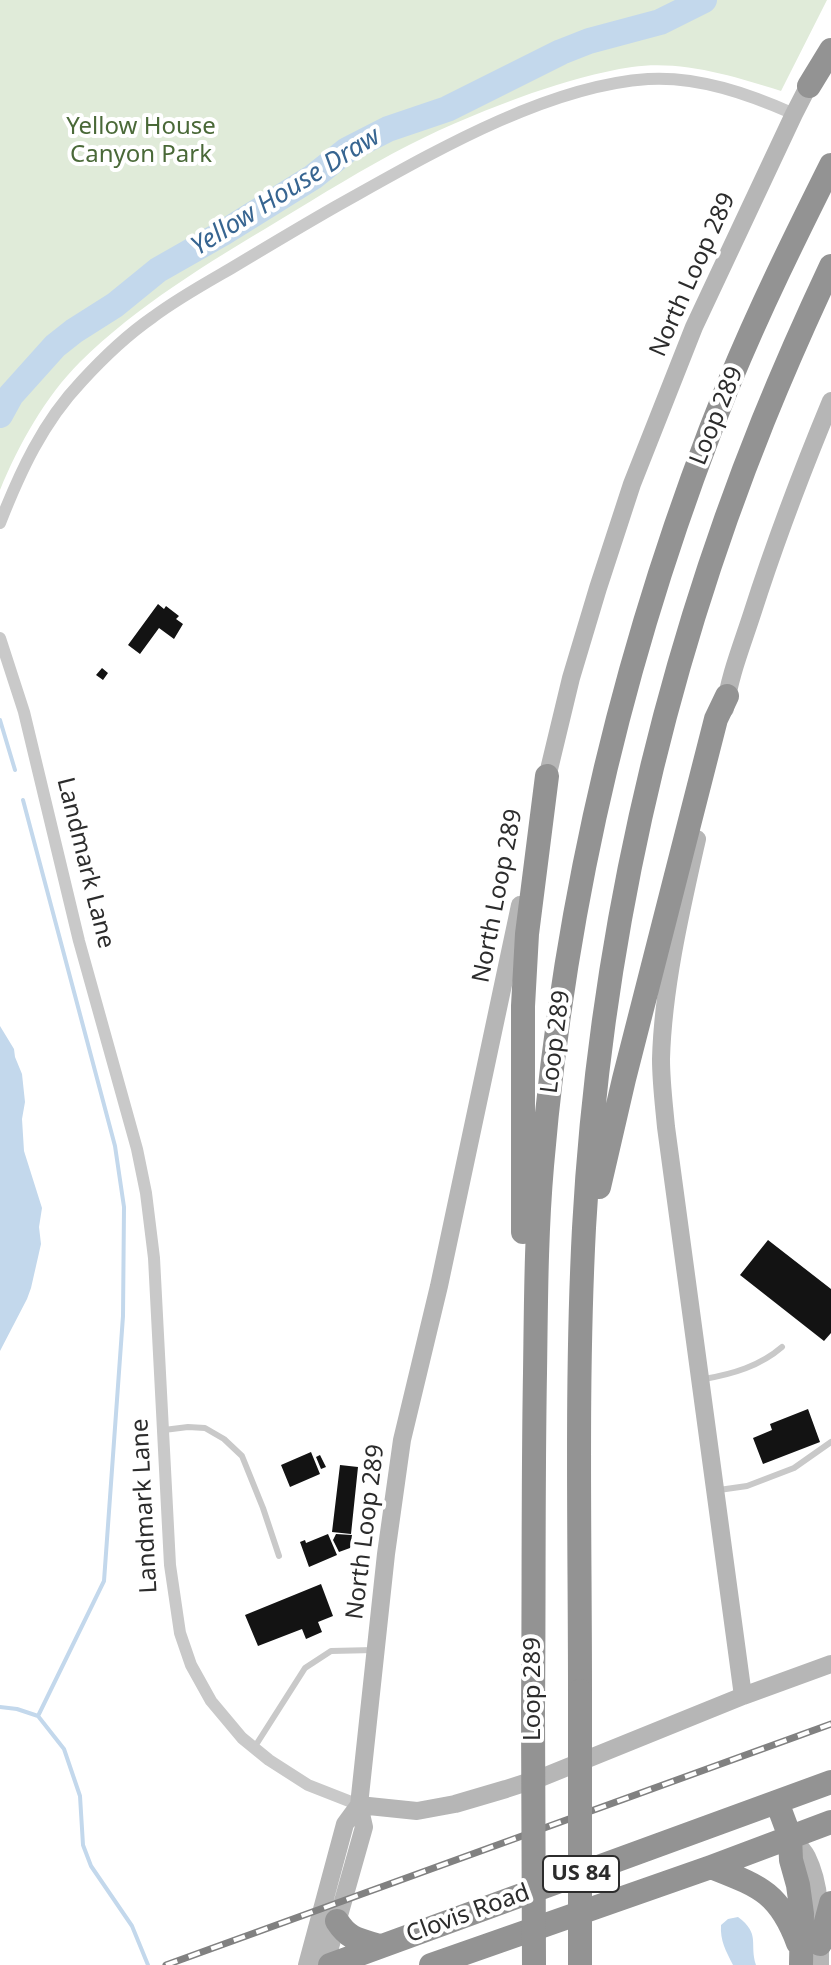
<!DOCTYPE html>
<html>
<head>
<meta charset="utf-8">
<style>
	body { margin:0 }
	canvas { display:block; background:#fff }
</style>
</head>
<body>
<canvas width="831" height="1965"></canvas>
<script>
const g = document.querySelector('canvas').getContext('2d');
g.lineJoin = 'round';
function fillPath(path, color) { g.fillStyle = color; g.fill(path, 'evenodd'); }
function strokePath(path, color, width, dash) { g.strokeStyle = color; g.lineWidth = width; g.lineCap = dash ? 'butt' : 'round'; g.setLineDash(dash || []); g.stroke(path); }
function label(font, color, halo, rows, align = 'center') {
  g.font = font + ' "Noto Sans",sans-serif'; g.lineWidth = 8; g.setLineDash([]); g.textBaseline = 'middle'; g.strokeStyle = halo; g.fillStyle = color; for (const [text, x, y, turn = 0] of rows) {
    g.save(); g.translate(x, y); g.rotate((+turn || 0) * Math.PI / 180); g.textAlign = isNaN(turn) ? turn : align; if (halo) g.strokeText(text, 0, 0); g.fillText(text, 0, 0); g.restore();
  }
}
fillPath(new Path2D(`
	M0,0H827L781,91C733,76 682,60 632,67C598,72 565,82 532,93C490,108 448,125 409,145C364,168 321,195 278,221C208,263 138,305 80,362C45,397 19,444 0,490Z`), '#e0ebd9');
fillPath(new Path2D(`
	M0,1026L14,1049L15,1057L22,1074L25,1102L22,1119L24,1151L42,1208L39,1227L41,1244L31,1288L27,1299L0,1351Z
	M738,1917C761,1934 749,1944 756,1965H733C726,1951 720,1941 721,1925L728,1919Z`), '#c3d8ec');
strokePath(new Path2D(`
	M0,720L15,770
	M23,800L115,1146L124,1207L123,1316L104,1581L38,1716
	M0,1707L17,1709L38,1716L64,1749L80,1796L83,1845L91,1866L132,1926L148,1965`), '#c3d8ec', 4);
strokePath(new Path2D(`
	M0,415L11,395L55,346L74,331L115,305L158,270L223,233L313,177L347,150L388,129L447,109L561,52L589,41L660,22L704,0`), '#c3d8ec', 26);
fillPath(new Path2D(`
	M158,604L164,609L166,606L179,616L176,619L183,624L174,639L159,628L140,654L128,645Z
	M102,668L108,673L103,680L96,675Z
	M768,1240L831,1289V1333L824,1341L740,1275Z
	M808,1409L820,1442L763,1464L753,1438L772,1430L770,1424Z
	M311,1452L320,1474L290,1487L281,1465Z
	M320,1455L326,1467L321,1469L316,1457Z
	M340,1465L358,1467L351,1534L332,1532Z
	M328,1534L337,1555L309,1567L300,1542L305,1540L306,1543Z
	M336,1534L352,1535L350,1548L339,1552L333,1540Z
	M321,1584L333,1616L318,1622L322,1632L306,1639L302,1629L258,1646L245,1615Z`), '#131313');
strokePath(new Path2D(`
	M704,1379C733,1374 760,1366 782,1347
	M164,1430L188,1427L205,1428L224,1439L242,1456L263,1508L279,1556
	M719,1490L747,1486L794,1468L831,1442
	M254,1748L305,1668L331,1651L374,1650`), '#c9c9c9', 6);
strokePath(new Path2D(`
	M0,523C20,472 43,422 81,382C102,359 127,335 153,317C177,299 204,284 230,269C265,248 300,227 335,207C425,157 543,86 648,79C698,76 749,94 794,114
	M0,638L24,712L79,941L137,1149L146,1193L154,1258L170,1565L180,1633L191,1665L211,1701L242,1738L269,1760L308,1785L359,1805`), '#c9c9c9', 12);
strokePath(new Path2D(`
	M725,709C729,677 742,645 752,614C775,542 802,471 831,401
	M545,786L571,678L598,588L632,484L694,327L794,114L814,75
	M697,839C681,910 663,987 661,1059C661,1082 664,1105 666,1127L743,1696
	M359,1805L417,1811L455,1804L506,1789L543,1777L743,1696L831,1664
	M790,1837C796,1843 803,1849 807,1857C823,1889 820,1930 820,1965
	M307,1965L345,1824L359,1805
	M325,1965L364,1827L359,1805L386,1554L402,1440L439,1286L520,905`), '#b6b6b6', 18);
strokePath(new Path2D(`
	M809,86L831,50
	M599,1187L624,1079L716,719L727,696
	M523,1232V1006L527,934L547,776
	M580,1691C580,1537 576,1382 584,1228C599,952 660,677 763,421C784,369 807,317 831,266
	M533,1710C534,1598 533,1485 535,1373C536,1304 536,1235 542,1166C565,894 627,635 729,383C760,308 795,237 831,165
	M777,1802L790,1837L791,1860L798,1885L802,1914L801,1965
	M711,1867C759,1886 779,1892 798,1943
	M337,1921C349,1940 360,1940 380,1946
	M820,1944L831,1903
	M330,1965L831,1782
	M431,1965L711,1867L831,1822`), '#939393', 24);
const rail = new Path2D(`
	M166,1965L831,1724`);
strokePath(rail, '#818181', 7);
strokePath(rail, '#fff', 4, [12]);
strokePath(new Path2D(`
	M580,1691V1965
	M533,1710L534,1965`), '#939393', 24);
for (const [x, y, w] of [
	[581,1874,76]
]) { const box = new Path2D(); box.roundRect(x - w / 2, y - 18, w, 36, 6); g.fillStyle = '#fff'; g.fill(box); strokePath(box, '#2c2c2c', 2); }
label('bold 22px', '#2c2c2c', null, [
	["US 84",581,1874]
]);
label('24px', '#4a6938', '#fff', [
	["Yellow House",141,127],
	["Canyon Park",141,155]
]);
label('24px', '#2c2c2c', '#fff', [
	["North Loop 289",693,275,-66],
	["Loop 289",717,416,-68],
	["Landmark Lane",85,863,76],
	["North Loop 289",498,896,-79],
	["Loop 289",556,1042,-83],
	["Landmark Lane",145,1506,-93],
	["North Loop 289",366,1532,-83],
	["Loop 289",533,1689,-90],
	["Clovis Road",468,1914,-20]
]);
label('italic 26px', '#376591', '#fff', [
	["Yellow House Draw",286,192,-32]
]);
</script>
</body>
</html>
